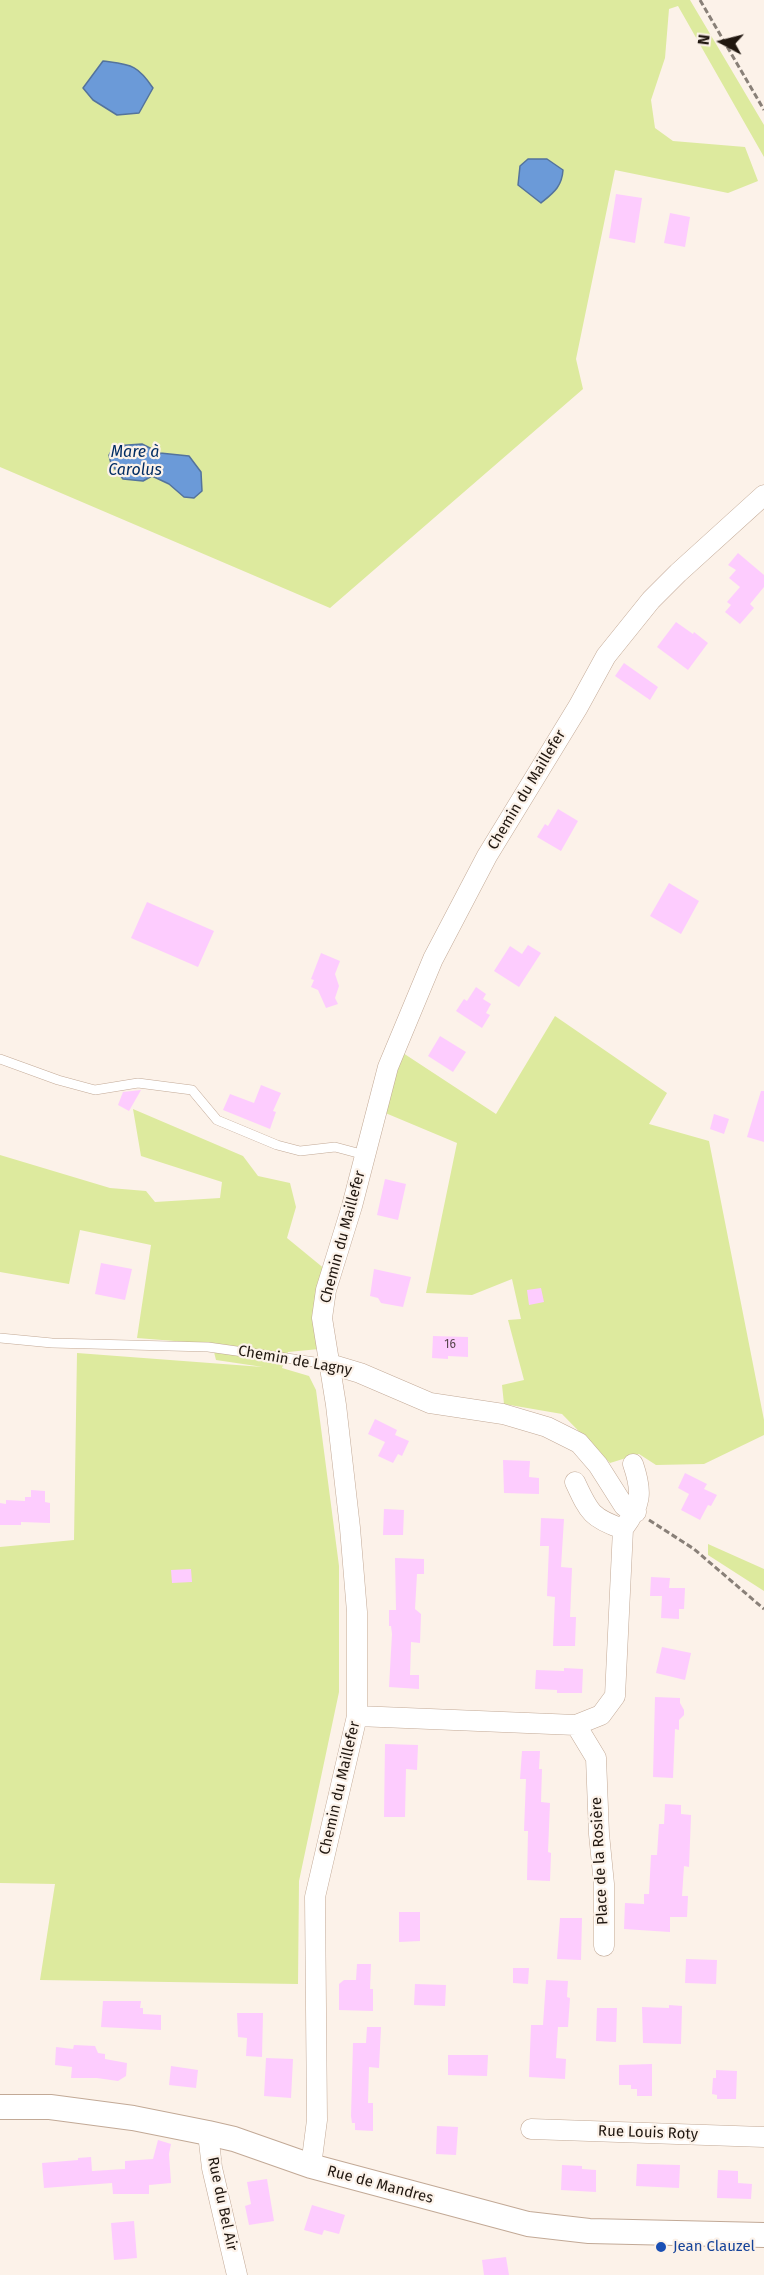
<!DOCTYPE html>
<html>
<head>
<meta charset="utf-8">
<style>
	body { margin:0 }
	#map { position:relative; width:764px; height:2275px; overflow:hidden; background:#fcf2e9; font-family:"Fira Sans",sans-serif }
	canvas { display:block }
	.north { position:absolute; left:692px; top:12px; width:60px; height:60px; -webkit-text-stroke:4px #fcf2e9; paint-order:stroke; rotate:277deg; font-size:16px; font-weight:700; line-height:24px; text-align:center; color:#201710 }
	.north::after { content:''; display:block; margin:auto; width:21px; height:27px; background:#201710; clip-path:polygon(50% 0,100% 100%,50% 72%,0 100%) }
</style>
</head>
<body>
<div id="map">
<canvas width="764" height="2275"></canvas>
<div class="north">N</div>
</div>
<script>
const g = document.querySelector('canvas').getContext('2d');
g.lineJoin = 'round';
function fillPath(path, color) { g.fillStyle = color; g.fill(path, 'evenodd'); }
function strokePath(path, color, width, dash) { g.strokeStyle = color; g.lineWidth = width; g.lineCap = dash ? 'butt' : 'round'; g.setLineDash(dash || []); g.stroke(path); }
function label(font, color, halo, rows, align = 'center') {
  g.font = font + ' "Fira Sans",sans-serif'; g.lineWidth = 4.5; g.setLineDash([]); g.textBaseline = 'middle'; g.strokeStyle = halo; g.fillStyle = color; for (const [text, x, y, turn = 0] of rows) {
    g.save(); g.translate(x, y); g.rotate((+turn || 0) * Math.PI / 180); g.textAlign = isNaN(turn) ? turn : align; if (halo) g.strokeText(text, 0, 0); g.fillText(text, 0, 0); g.restore();
  }
}
fillPath(new Path2D(`
	M0,0H690L764,125V157L678,6L669,9L665,58L651,100L655,128L673,141L745,147L758,181L728,193L615,170L576,359L583,389L330,608L0,467Z
	M555,1016L667,1093L649,1124L709,1141L764,1420V1435L704,1464L656,1465L639,1454L610,1463L562,1414L504,1404L502,1385L524,1380L508,1320L521,1319L512,1279L472,1295L426,1293L457,1143L383,1112L403,1053L496,1114Z
	M133,1109L243,1156L258,1176L290,1183L296,1207L287,1238L326,1270L319,1349L288,1352L282,1368L309,1376L316,1390L339,1566V1692L299,1881L298,1984L40,1980L55,1884L0,1883V1547L74,1540L77,1353L263,1367L216,1360L212,1344L137,1338L151,1245L80,1230L69,1284L0,1272V1155L110,1188L146,1191L155,1202L220,1198L222,1182L141,1156Z
	M708,1544L764,1569V1591L708,1555Z`), '#ddea9e');
const water = new Path2D(`
	M103,61C131,65 137,64 153,88L139,113L117,115L93,100L83,88Z
	M528,159H547L563,170C562,187 553,193 541,203L518,185L520,166Z
	M142,444L160,453L189,456L201,472L202,491L194,498L184,497L169,484L152,476L143,481L123,479L111,464L109,455L114,446Z`);
fillPath(water, '#6b9ad8');
strokePath(water, '#54739c', 1.5);
fillPath(new Path2D(`
	M616,194L642,198L635,243L609,238Z
	M670,213L690,217L685,247L664,243Z
	M738,553L764,575V587L750,604L754,608L740,624L725,612L731,605L727,602L740,587L729,578L736,570L728,565Z
	M676,622L693,634L694,632L708,643L688,670L657,647Z
	M624,663L658,687L650,700L615,676Z
	M558,809L578,821L561,851L537,837L545,824L548,826Z
	M669,883L699,901L681,934L650,916Z
	M147,902L214,931L198,967L131,938Z
	M528,945L541,953L519,987L494,971L510,946L522,954Z
	M321,953L340,961L335,974L339,986L335,998L338,1004L326,1008L318,990L311,987L314,980L311,979Z
	M476,987L486,994L483,999L491,1004L486,1013L490,1015L482,1028L456,1011L464,999L467,1001Z
	M440,1036L466,1052L453,1072L428,1056Z
	M261,1085L281,1093L273,1111L276,1112L270,1129L223,1110L230,1094L254,1103Z
	M141,1090L129,1111L118,1105L123,1092Z
	M761,1091H764V1142L747,1137Z
	M714,1114L729,1119L724,1134L710,1129Z
	M385,1179L406,1184L398,1220L377,1215Z
	M101,1263L132,1269L125,1300L95,1294Z
	M374,1269L411,1277L403,1307L381,1303L378,1298L370,1296Z
	M541,1288L544,1302L529,1305L527,1290Z
	M433,1336L468,1337V1357L448,1356V1359L432,1358Z
	M375,1419L397,1430L395,1435L409,1441L402,1456L398,1454L393,1463L378,1456L385,1442L368,1434Z
	M503,1460L530,1461L529,1477L539,1478V1494L504,1493Z
	M685,1473L707,1484L704,1489L717,1495L711,1506L708,1505L700,1520L681,1510L689,1494L678,1488Z
	M31,1490L45,1491V1502L50,1503V1523L21,1522V1525H0V1503L6,1504V1500L25,1501V1497H31Z
	M384,1509L404,1510L403,1535H383Z
	M541,1518L564,1519L561,1567L572,1568L570,1617H576L575,1646H553L555,1597L547,1596L549,1546H540Z
	M395,1558L424,1559V1574H417L415,1609L421,1614L420,1643L411,1642L410,1675H419V1689L389,1687L392,1634L391,1626H389V1610H396Z
	M191,1569L192,1582L172,1583L171,1570Z
	M651,1577L670,1578L669,1588H685L684,1609H679V1619L661,1618L662,1596H650Z
	M662,1647L691,1653L685,1680L656,1673Z
	M564,1668L583,1669L582,1693H557V1690L535,1689L536,1670L564,1671Z
	M655,1697L680,1698V1703L684,1710V1715L679,1720V1730L675,1729L673,1778L653,1777Z
	M385,1744L418,1745L417,1770L406,1769L405,1817H384Z
	M522,1751H540L539,1769H542L541,1802L550,1803L548,1852L551,1853L550,1881L527,1880L528,1831H524L526,1779H520Z
	M665,1804L681,1805V1814L691,1815L689,1867L684,1866L682,1896H688L687,1917H670V1932L624,1929L625,1903L644,1904V1894H649L651,1855H657L659,1824H664Z
	M399,1912H420V1941L399,1942Z
	M560,1918H582L581,1960L557,1959Z
	M686,1959L717,1960L716,1984L685,1983Z
	M357,1964H371L370,1989H373V2011L339,2010V1984L344,1980H356Z
	M513,1968H529L528,1984L513,1983Z
	M546,1980L568,1981L567,1997L570,1998L568,2027H558L556,2058L566,2059L565,2079L529,2077L531,2025H543Z
	M415,1984L446,1985L445,2006L414,2005Z
	M103,2001H141L140,2008H143V2014L161,2015V2030L101,2027Z
	M669,2005L682,2006L681,2044L643,2043L642,2007L669,2008Z
	M597,2008H617L616,2042L596,2041Z
	M237,2013H263L262,2057L246,2056L247,2038L238,2037Z
	M367,2027H381L379,2068L369,2067L368,2103H373V2131L355,2130V2123H352L351,2116L353,2043H366Z
	M74,2045L95,2046L98,2053L105,2054V2059L127,2063L126,2076L118,2081L97,2078H71L72,2067L55,2065L56,2047L73,2049Z
	M448,2055H488L487,2076L448,2075Z
	M266,2058L293,2059L291,2098L264,2096Z
	M652,2064V2096H637V2089H631V2085H619V2065Z
	M171,2066L198,2070L196,2088L169,2085Z
	M716,2070L737,2071L736,2099H717V2095L712,2094L713,2078H716Z
	M437,2126L458,2127L456,2155L436,2154Z
	M158,2140L171,2144L169,2154L171,2183L149,2185V2194H113L112,2183L44,2188L42,2163L78,2160V2158L91,2157L92,2171L125,2169V2161L153,2159Z
	M637,2164L680,2165L679,2188L636,2186Z
	M562,2165L582,2166V2169L596,2170V2192L561,2190Z
	M718,2170L738,2171V2183L752,2184L751,2199L717,2198Z
	M267,2179L274,2221L249,2225L245,2206L251,2204L247,2182Z
	M312,2205L345,2215L339,2234L324,2230L322,2235L304,2230Z
	M134,2221L137,2258L114,2260L111,2223Z
	M506,2257L509,2275H484L482,2260Z`), '#fdccfe');
const service = new Path2D(`
	M0,1059L58,1080L95,1090L138,1083L192,1090L217,1120L277,1145L300,1151L335,1147L365,1155
	M0,1338L52,1343L208,1347L329,1364`);
const minor = new Path2D(`
	M330,1364L360,1373L430,1403L503,1414L547,1427L579,1443L598,1465L624,1506L636,1512
	M575,1482C589,1512 591,1518 623,1529
	M357,1716L576,1725L601,1715L615,1696L623,1529C641,1505 643,1493 633,1464
	M576,1725L596,1758L599,1834L604,1884V1946
	M531,2129L764,2137
	M208,2133L212,2168L237,2275
	M311,2166L317,2120L315,1897L357,1716V1612L350,1528L336,1405L322,1318L326,1290L352,1206L388,1067L433,959L487,856L578,707L606,656L651,600L678,573L764,495`);
const tertiary = new Path2D(`
	M0,2107H50L133,2118L208,2133L234,2139L311,2166L528,2224L589,2231L764,2235`);
strokePath(service, '#c2a996', 10);
strokePath(minor, '#c2a996', 21);
strokePath(tertiary, '#c2a996', 26);
strokePath(new Path2D(`
	M700,0L764,110
	M649,1520L694,1549L764,1609`), '#898078', 3, [6, 3]);
strokePath(service, '#fff', 9);
strokePath(minor, '#fff', 20);
strokePath(tertiary, '#fff', 24);
for (const [x, y, r, color] of [
	[661,2247,6,"#1a4fb4"]
]) { const dot = new Path2D(); dot.arc(x, y, r, 0, 2 * Math.PI); g.fillStyle = color; g.fill(dot); strokePath(dot, '#fcf2e9', 2); }
label('12px', '#57444c', null, [
	["16",450,1345]
]);
label('15px', '#201710', '#fcf2e9', [
	["Chemin du Maillefer",527,790,-59],
	["Chemin du Maillefer",343,1237,-75],
	["Chemin de Lagny",295,1361,10],
	["Chemin du Maillefer",340,1788,-77],
	["Place de la Rosière",600,1861,-93],
	["Rue Louis Roty",648,2133,2],
	["Rue de Mandres",380,2185,15],
	["Rue du Bel Air",222,2204,78]
]);
label('15px', '#164399', '#fcf2e9', [
	["Jean Clauzel",673,2247]
], 'left');
label('italic 16px', '#002c63', '#fcf2e9', [
	["Mare à",135,453],
	["Carolus",135,471]
]);
</script>
</body>
</html>
